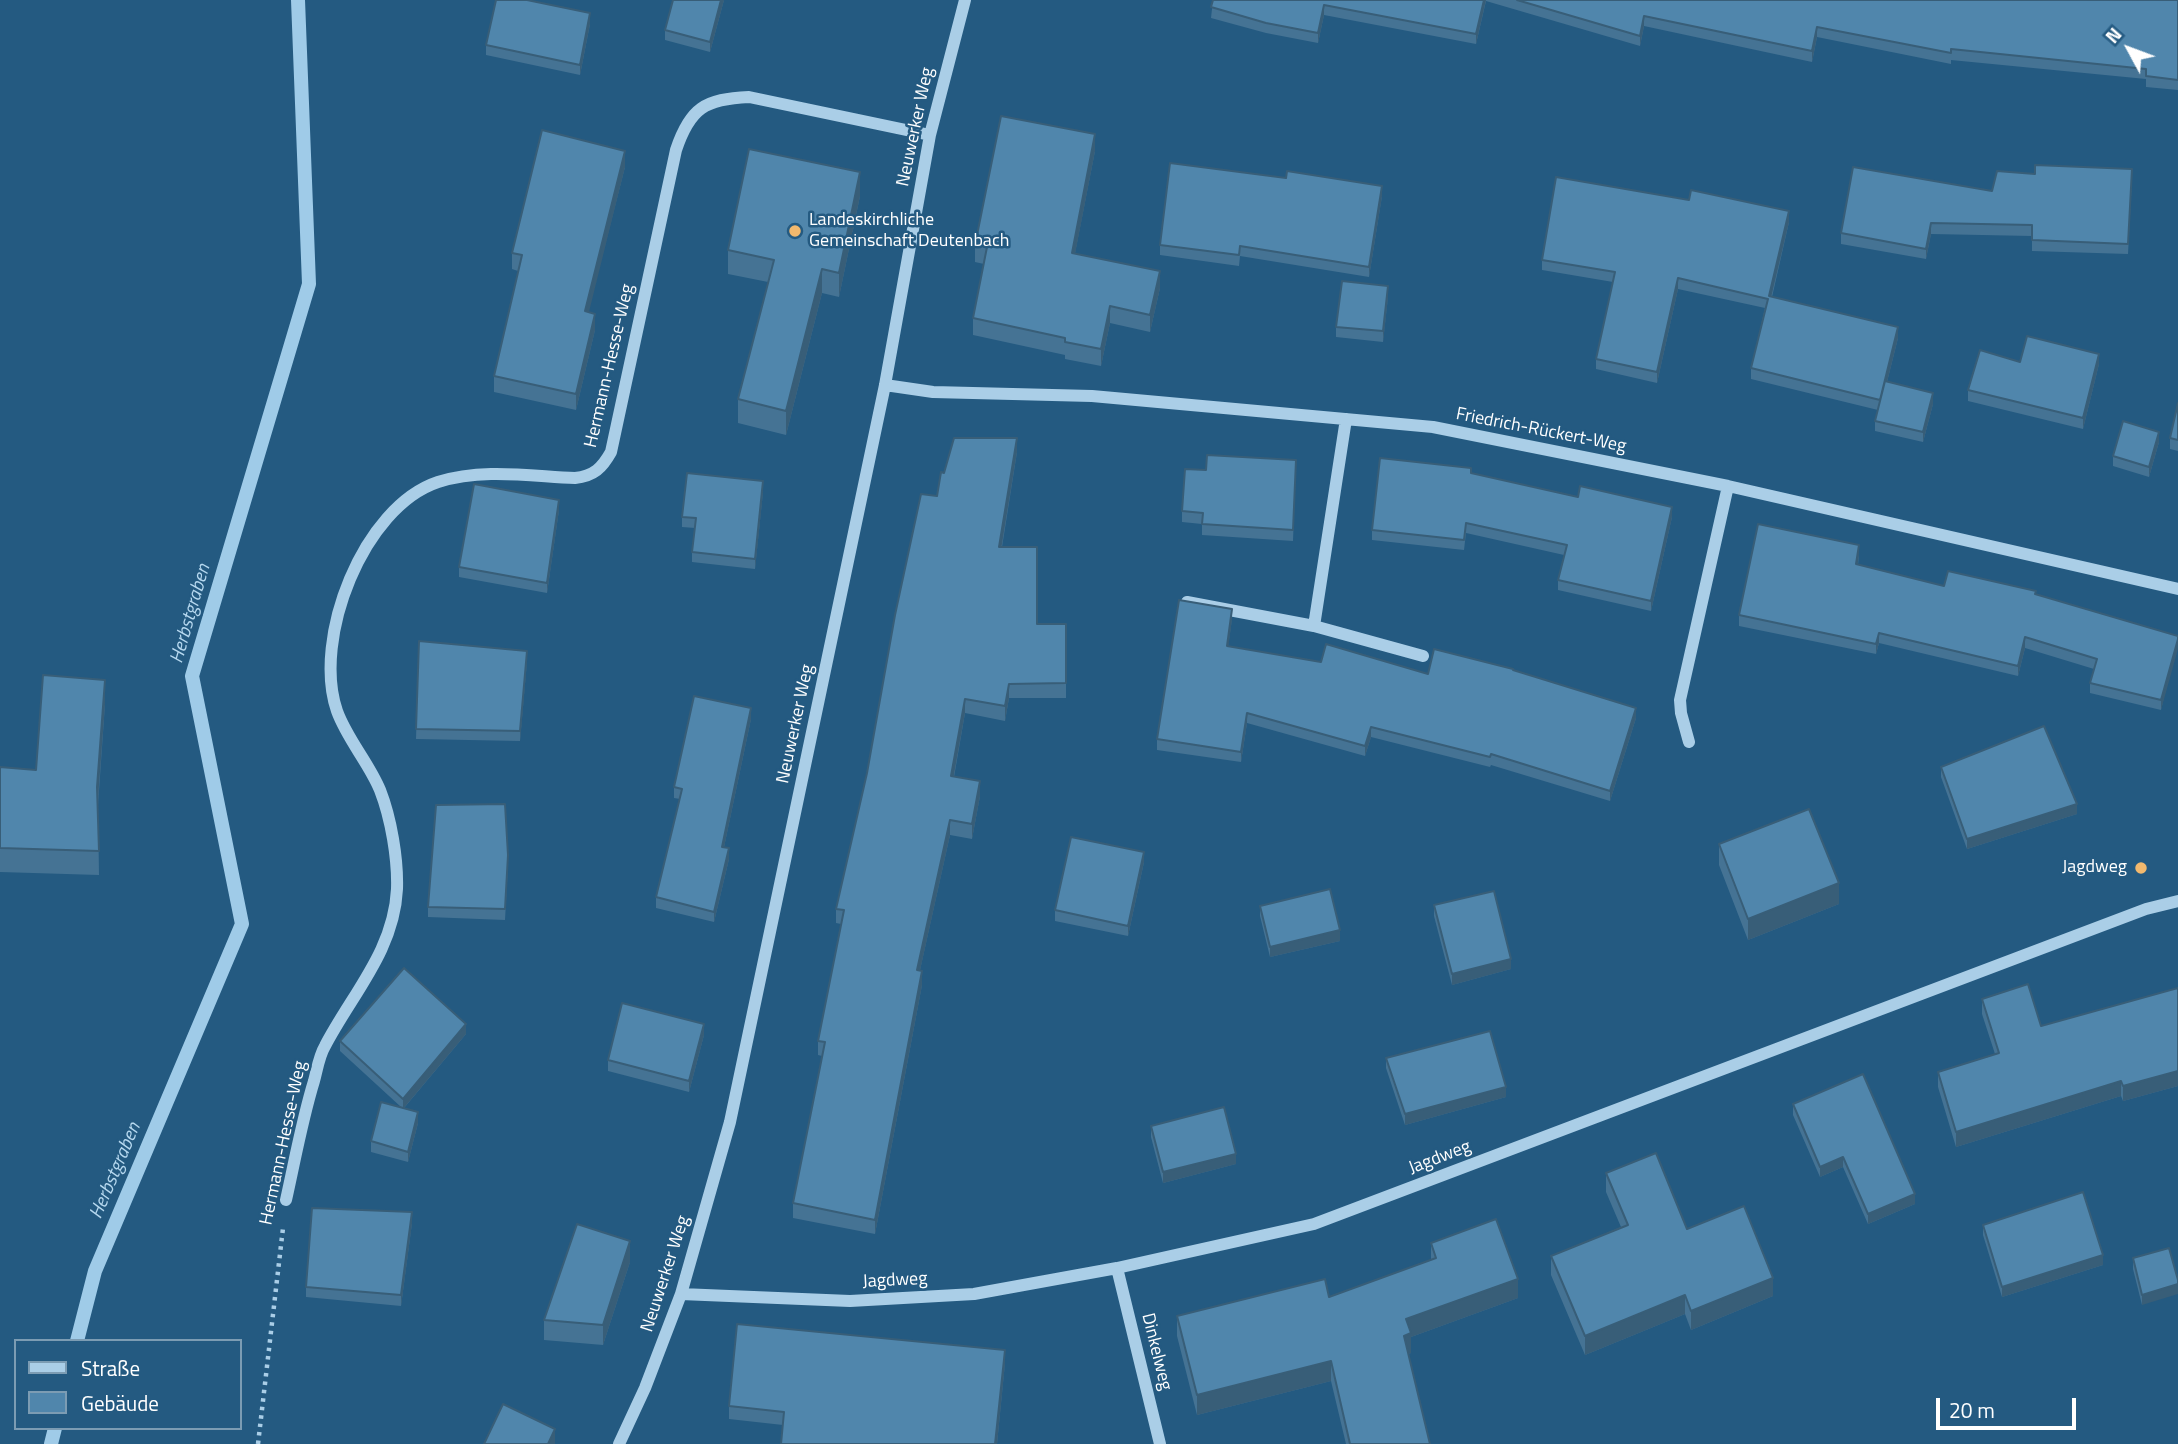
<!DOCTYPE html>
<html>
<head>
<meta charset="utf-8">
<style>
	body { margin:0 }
	#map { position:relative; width:2178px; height:1444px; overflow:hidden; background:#245a81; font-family:"Titillium Web",sans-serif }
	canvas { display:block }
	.legend { position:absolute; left:14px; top:1339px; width:228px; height:91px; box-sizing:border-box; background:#245a81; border:2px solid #7c9cb3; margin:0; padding:9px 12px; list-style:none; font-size:21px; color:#fff }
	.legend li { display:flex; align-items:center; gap:14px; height:35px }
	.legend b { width:35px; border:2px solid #7c9cb3 }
	.north { position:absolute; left:2094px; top:14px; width:70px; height:70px; -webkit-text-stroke:5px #245a81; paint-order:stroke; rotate:311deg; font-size:19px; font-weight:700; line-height:28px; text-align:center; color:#fff }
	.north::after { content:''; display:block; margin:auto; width:24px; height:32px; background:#fff; clip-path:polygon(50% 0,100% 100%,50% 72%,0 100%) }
	.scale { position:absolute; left:1936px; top:1398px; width:140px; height:32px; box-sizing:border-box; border:4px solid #fff; border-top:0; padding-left:9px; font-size:21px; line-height:24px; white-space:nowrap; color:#fff; -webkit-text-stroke:5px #245a81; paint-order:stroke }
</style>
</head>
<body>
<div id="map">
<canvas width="2178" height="1444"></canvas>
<ul class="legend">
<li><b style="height:9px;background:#aacee7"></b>Straße</li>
<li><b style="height:19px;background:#5086ac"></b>Gebäude</li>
</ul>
<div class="north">N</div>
<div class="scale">20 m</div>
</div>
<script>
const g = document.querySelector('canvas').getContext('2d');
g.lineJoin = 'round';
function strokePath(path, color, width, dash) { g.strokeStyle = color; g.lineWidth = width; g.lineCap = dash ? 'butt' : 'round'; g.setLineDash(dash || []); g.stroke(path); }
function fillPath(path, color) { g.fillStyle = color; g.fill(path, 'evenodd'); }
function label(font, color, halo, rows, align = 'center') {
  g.font = font + ' "Titillium Web",sans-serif'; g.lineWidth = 5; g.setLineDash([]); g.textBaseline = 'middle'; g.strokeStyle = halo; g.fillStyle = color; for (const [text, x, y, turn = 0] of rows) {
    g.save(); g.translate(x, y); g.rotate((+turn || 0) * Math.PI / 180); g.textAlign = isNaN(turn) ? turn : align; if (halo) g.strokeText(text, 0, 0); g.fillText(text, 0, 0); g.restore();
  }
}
strokePath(new Path2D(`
	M77,1341L95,1271L242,924L192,676L309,284L298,0
	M51,1444L55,1428`), '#9fcbe8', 14);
strokePath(new Path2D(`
	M258,1444L283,1228`), '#aacee7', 4.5, [3.5, 5]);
strokePath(new Path2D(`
	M885,385L933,392L1092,396L1433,427L1728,486L2178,589
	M1187,602L1314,626L1423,656
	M1314,626L1346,419
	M1689,742L1681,713L1680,700L1728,486
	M286,1200C295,1160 302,1120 314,1081C317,1070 319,1056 325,1046C352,994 394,951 397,889C398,859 391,818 380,790C369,763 347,739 337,711C312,639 363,507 438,482C482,468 529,476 575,478C594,476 602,468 611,452L676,150C690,108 705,99 749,97L930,135
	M1117,1268L1160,1444
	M681,1294L850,1301L974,1294L1117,1268L1314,1224L2146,909L2178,901
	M619,1444L645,1388L681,1294L730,1122L885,385L930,135L965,0`), '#aacee7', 12);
fillPath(new Path2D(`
	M724,0L710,52L665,40V30Z
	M1213,0H2178V90L2146,87V79L1951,60V64L1817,37L1812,62L1644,26L1640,46L1486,1L1476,44L1324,15L1318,43L1266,33L1211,18Z
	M590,24L580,75L486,55V45Z
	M1095,151L1075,253L1160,288L1150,332L1110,323L1101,366L1065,359V355L973,335V318L984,264L975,262V245Z
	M625,167L588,312L595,330L576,410L494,392V376L518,271L512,269V253Z
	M2035,174L2132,179L2128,254L2032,251V236L1931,234L1926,259L1841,244V233L1992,191Z
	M860,196L839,297L822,293L786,435L738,423V399L768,282L728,274V250Z
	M1382,196L1369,277L1240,256L1239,266L1160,255V245Z
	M1789,222L1772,297L1898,338L1887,382L1933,404L1923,442L1875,431V421L1878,410L1751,379V368L1765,308L1678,289L1657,383L1596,369V359L1613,282L1542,270V260Z
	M1388,297L1383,342L1336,337V327Z
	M2020,362L2099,364L2083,429L1968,401V390Z
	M2178,403V451L2170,449V438Z
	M2159,442L2149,477L2113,466V456Z
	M1017,452L1002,547L1037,624H1066V698H1009L1005,721L965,713L954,777L980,796L972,839L950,835L920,970L922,985L875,1234L793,1218V1203L822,1056L818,1055V1041L841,924L836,923V909L937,496L944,473Z
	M1296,460L1293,541L1202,535V524L1182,522V511L1206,470Z
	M1471,473L1672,517L1651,611L1558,590V580L1564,555L1466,533L1464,550L1372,540V530Z
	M763,492L755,569L692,562V552L695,528L682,527V517Z
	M559,510L547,593L459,577V567Z
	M1859,555L1858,565L1944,586L2036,595L2178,636L2161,710L2090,693V683L2094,669L2025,648L2018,676L1879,643L1876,654L1739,626V615Z
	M1232,619L1228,647L1321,662L1428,674L1513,670L1636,718L1610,801L1491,765L1490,767L1371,737L1365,756L1247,723L1241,762L1157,750V739Z
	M419,641L527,661L520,741L416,739Z
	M105,704L98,805L99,875L0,872V767L36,770Z
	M751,719L724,847L729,859L714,922L656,908V897L680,799L674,798V787Z
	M1941,767L2077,814L1967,849L1941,777Z
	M1719,844L1839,904L1748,940L1719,865Z
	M1144,862L1128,936L1055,921V910Z
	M508,866L505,920L428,917V907Z
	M1434,905L1511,969L1452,985L1434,916Z
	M1260,906L1340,941L1270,957L1260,916Z
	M2178,988V1086L2123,1101L2121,1096L1956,1147L1938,1087V1072L1995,1054L1982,1014V999L2041,1026Z
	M466,1034L404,1108L418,1123L408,1162L371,1152V1141L401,1107L340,1051V1041Z
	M704,1035L689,1092L608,1071V1060Z
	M1386,1058L1506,1097L1405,1125L1386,1068Z
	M1793,1104L1915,1204L1868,1224L1843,1167L1820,1177L1793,1115Z
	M1151,1126L1236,1164L1163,1183L1151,1137Z
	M1606,1173L1687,1229L1773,1296L1691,1330L1685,1314L1585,1355L1551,1275V1256L1621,1227L1606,1192Z
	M412,1223L401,1306L306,1297V1287Z
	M1983,1225L2103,1265L2002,1297L1983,1235Z
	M1431,1243L1518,1298L1411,1337V1353L1408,1354L1430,1444H1346L1331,1381L1197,1415L1177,1336V1316L1329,1297L1431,1260Z
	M2169,1248L2142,1305L2133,1269V1258Z
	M630,1262L603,1345L544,1340V1320Z
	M1005,1363L997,1444H781L783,1425L729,1419V1406Z`), '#457394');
fillPath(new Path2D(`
	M721,0H724L710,52V42Z
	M1484,0H1486L1476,44V34Z
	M1324,5V15L1318,43V33Z
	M590,13V24L580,75V65Z
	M1644,16V26L1640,46V36Z
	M1817,27V37L1812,62V51Z
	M1095,134V151L1072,270V253Z
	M625,151V167L585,328V311Z
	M860,172V196L839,297V273Z
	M1382,186V196L1369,277V267Z
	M1789,211V222L1769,306V296Z
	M1931,223V234L1926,259V249Z
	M822,269V293L786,435V411Z
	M1160,271V288L1150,332V315Z
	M1678,278V289L1657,383V372Z
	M1388,286V297L1383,342V331Z
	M1110,306V323L1101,366V349Z
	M595,314V330L576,410V394Z
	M1898,327V338L1880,410V400Z
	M2099,354V364L2083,429V418Z
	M1933,393V404L1923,442V432Z
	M2159,432V442L2149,477V467Z
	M1017,438V452L999,562V547Z
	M763,481V492L755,569V559Z
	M559,500V510L547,593V583Z
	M1672,507V517L1651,611V601Z
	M1859,545V555L1856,575V564Z
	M1232,609V619L1227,657V646Z
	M1879,633V643L1876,654V644Z
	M2025,637V648L2018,676V666Z
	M2178,639V649L2161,710V700Z
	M527,651V661L520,741V731Z
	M105,680V704L97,812V787Z
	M1009,684V698L1005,721V706Z
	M965,699V713L951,791V776Z
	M751,708V719L722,857V847Z
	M1636,708V718L1610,801V791Z
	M1247,713V723L1241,762V752Z
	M1371,727V737L1365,756V746Z
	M980,781V796L972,839V824Z
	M2077,804V814L1967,849V839Z
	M950,820V835L917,984V970Z
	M729,848V859L714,922V912Z
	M1144,852V862L1128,936V926Z
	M1839,883V904L1748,940V919Z
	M1340,930V941L1270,957V947Z
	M1511,959V969L1452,985V974Z
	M922,971V985L875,1234V1220Z
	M466,1024V1034L403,1109V1099Z
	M704,1024V1035L689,1092V1081Z
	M2178,1071V1086L2123,1101V1086Z
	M2121,1081V1096L1956,1147V1132Z
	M1506,1087V1097L1405,1125V1114Z
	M418,1112V1123L408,1162V1152Z
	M1236,1154V1164L1163,1183V1172Z
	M1843,1157V1167L1820,1177V1167Z
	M1915,1194V1204L1868,1224V1214Z
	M412,1212V1223L401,1306V1295Z
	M630,1241V1262L603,1345V1325Z
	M2103,1255V1265L2002,1297V1287Z
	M1773,1278V1296L1691,1330V1311Z
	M1518,1279V1298L1411,1337V1353L1404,1356V1336L1406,1319Z
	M2178,1284V1294L2142,1305V1295Z
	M1685,1295V1314L1585,1355V1336Z
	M1005,1350V1363L997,1444H995Z
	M1331,1361V1381L1197,1415V1395Z
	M555,1429V1444H548Z`), '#385e78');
const building = new Path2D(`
	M496,0H527L590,13L580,65L486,45Z
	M673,0H721L710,42L665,30Z
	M1213,0H1484L1476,34L1324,5L1318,33L1266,23L1211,7Z
	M1517,0H2178V80L2146,76V69L1951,49V53L1817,27L1812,51L1644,16L1640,36Z
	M1001,116L1095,134L1072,253L1160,271L1150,315L1110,306L1101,349L1065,342V338L973,318L987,247L975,245Z
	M542,130L625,151L585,311L595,314L576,394L494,376L522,255L512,253Z
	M749,149L860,172L839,273L822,269L786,411L738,399L774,260L728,250Z
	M1170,163L1286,178L1287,171L1382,186L1369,267L1240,246L1239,255L1160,245Z
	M2035,165L2132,169L2128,244L2032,240V225L1931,223L1926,249L1841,233L1853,167L1992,191L1997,171L2035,174Z
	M1556,177L1689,200L1691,190L1789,211L1769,296L1898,327L1880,400L1751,368L1768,299L1678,278L1657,372L1596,359L1615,272L1542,260Z
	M1342,281L1388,286L1383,331L1336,327Z
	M2027,336L2099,354L2083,418L1968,390L1980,350L2020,362Z
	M1885,381L1933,393L1923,432L1875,421Z
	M2178,403V440L2170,438Z
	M2123,421L2159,432L2149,467L2113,456Z
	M954,438H1017L999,547H1037V624H1066V683L1009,684L1005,706L965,699L951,776L980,781L972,824L950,820L917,970L922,971L875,1220L793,1203L825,1042L818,1041L844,910L836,909L867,773L895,615L921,494L937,496L941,472L944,473Z
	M1207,455L1296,460L1293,530L1202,524L1203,513L1182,511L1185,469L1206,470Z
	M1380,458L1471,468V473L1578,497L1580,486L1672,507L1651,601L1558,580L1567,545L1466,523L1464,540L1372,530Z
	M687,473L763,481L755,559L692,552L696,518L682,517Z
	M474,484L559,500L547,583L459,567Z
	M1758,524L1859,545L1856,564L1944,586L1948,571L2036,591L2035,594L2178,636V639L2161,700L2090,683L2097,659L2025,637L2018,666L1879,633L1876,644L1739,615Z
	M1179,600L1232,609L1227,646L1321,662L1326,644L1428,674L1434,649L1513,669V670L1636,708L1610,791L1491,754L1490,757L1371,727L1365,746L1247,713L1241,752L1157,739Z
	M419,641L527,651L520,731L416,729Z
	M43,675L105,680L97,787L99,851L0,848V767L36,770Z
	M694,696L751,708L722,847L729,848L714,912L656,897L682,789L674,787Z
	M2044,726L2077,804L1967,839L1941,767Z
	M505,804L508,855L505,909L428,907L436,805Z
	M1809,809L1839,883L1748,919L1719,844Z
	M1071,837L1144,852L1128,926L1055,910Z
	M1330,889L1340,930L1270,947L1260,906Z
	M1494,891L1511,959L1452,974L1434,905Z
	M404,968L466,1024L403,1099L340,1041Z
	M2028,984L2041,1026L2178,988V1071L2123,1086L2121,1081L1956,1132L1938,1072L1999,1053L1982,999Z
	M622,1003L704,1024L689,1081L608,1060Z
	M1490,1031L1506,1087L1405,1114L1386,1058Z
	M1863,1074L1915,1194L1868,1214L1843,1157L1820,1167L1793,1104Z
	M381,1102L418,1112L408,1152L371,1141Z
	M1224,1107L1236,1154L1163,1172L1151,1126Z
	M1656,1153L1687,1229L1744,1206L1773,1278L1691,1311L1685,1295L1585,1336L1551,1256L1628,1225L1606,1173Z
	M2083,1192L2103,1255L2002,1287L1983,1225Z
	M312,1208L412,1212L401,1295L306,1287Z
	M1496,1219L1518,1279L1406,1319L1411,1333L1404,1336L1430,1444H1350L1331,1361L1197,1395L1177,1316L1325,1279L1329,1297L1436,1258L1431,1243Z
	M577,1224L630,1241L603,1325L544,1320Z
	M2169,1248L2178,1280V1284L2142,1295L2133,1258Z
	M737,1324L1005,1350L995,1444H781L784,1412L729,1406Z
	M503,1404L555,1429L548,1444H484Z`);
fillPath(building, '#5086ac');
strokePath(building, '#385e78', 2);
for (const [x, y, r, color] of [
	[795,231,7,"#f2b96e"],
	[2141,868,7,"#f2b96e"]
]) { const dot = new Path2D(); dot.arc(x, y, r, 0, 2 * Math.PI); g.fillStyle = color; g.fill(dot); strokePath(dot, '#245a81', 2.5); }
label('18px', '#fff', '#245a81', [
	["Neuwerker Weg",916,127,-78],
	["Hermann-Hesse-Weg",610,366,-77],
	["Friedrich-Rückert-Weg",1541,431,11],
	["Neuwerker Weg",796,724,-78],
	["Hermann-Hesse-Weg",284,1143,-78],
	["Jagdweg",1440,1158,-21],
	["Neuwerker Weg",666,1274,-72],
	["Jagdweg",895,1281,-3],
	["Dinkelweg",1156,1352,76]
]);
label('18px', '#fff', '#245a81', [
	["Landeskirchliche",809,221],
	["Gemeinschaft Deutenbach",809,242],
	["Jagdweg",2127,868,"right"]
], 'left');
label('italic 19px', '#b6d8ef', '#245a81', [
	["Herbstgraben",191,614,-74],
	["Herbstgraben",116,1171,-67]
]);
</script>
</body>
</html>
